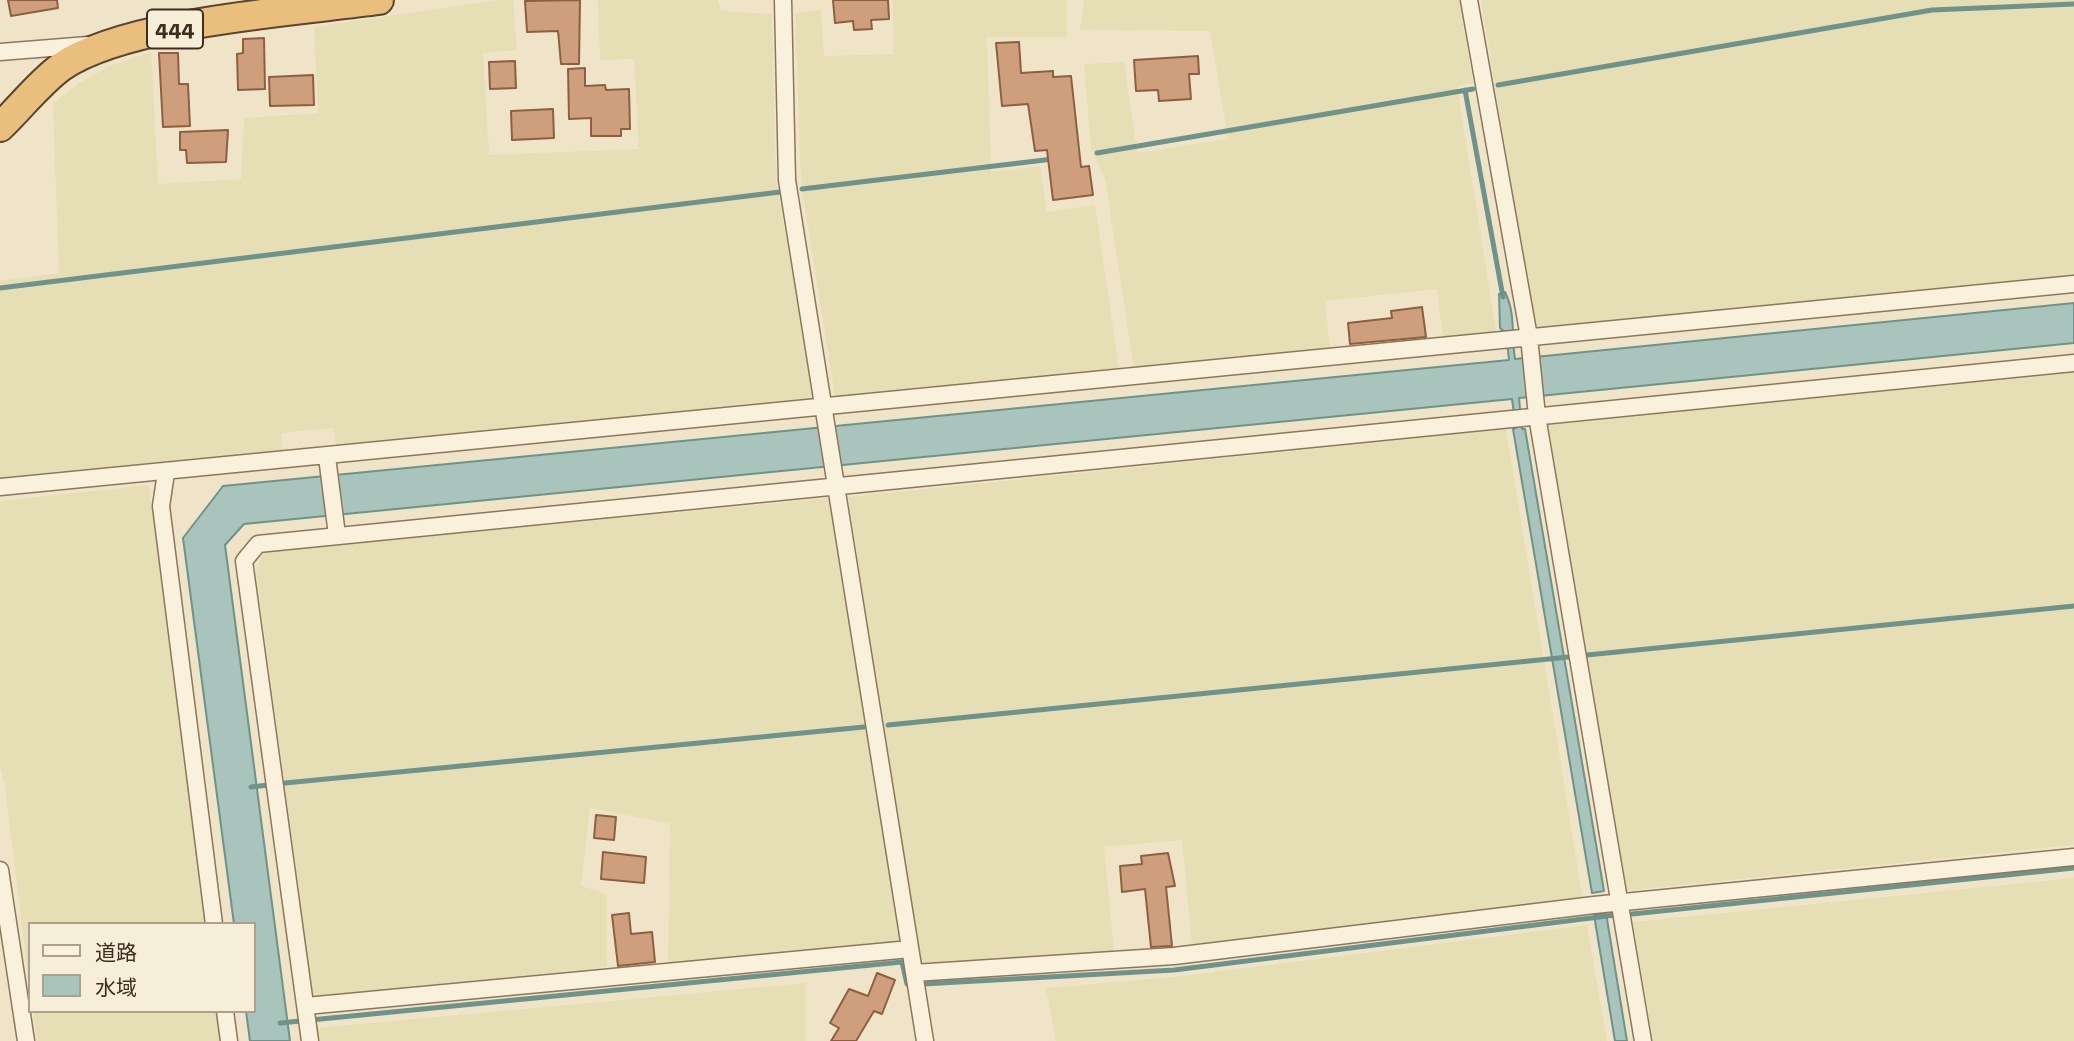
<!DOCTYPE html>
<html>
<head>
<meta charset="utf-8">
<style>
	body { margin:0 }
	#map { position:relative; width:2074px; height:1041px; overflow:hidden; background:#f0e4c8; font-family:"Zilla Slab","Noto Sans JP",serif }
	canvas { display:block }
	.legend { position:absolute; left:28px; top:922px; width:228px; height:91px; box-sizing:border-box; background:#f7eed8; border:2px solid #ada18e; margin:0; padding:9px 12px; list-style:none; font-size:21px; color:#3d2e20 }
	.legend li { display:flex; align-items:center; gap:14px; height:35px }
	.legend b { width:35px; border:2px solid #ada18e }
</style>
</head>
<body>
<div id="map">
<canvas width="2074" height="1041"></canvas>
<ul class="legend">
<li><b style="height:9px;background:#faf1dc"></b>道路</li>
<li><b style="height:19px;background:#a9c4bc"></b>水域</li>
</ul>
</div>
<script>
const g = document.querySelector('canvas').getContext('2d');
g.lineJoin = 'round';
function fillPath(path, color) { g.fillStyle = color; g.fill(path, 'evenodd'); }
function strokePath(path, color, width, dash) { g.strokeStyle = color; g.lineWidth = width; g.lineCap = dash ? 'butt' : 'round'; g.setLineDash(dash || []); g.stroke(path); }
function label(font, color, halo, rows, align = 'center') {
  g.font = font + ' "Zilla Slab",serif'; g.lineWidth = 7; g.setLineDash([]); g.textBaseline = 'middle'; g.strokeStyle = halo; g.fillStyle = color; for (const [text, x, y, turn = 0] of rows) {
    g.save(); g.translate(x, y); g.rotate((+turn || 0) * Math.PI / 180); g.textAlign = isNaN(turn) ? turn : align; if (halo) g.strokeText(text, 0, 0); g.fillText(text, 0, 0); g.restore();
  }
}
fillPath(new Path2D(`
	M498,0H513L517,50L483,53L489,155L639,149L634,59L600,60L598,0H718L721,11L772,14L776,179L814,401L336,446L334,428L281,433L283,451L0,479V281L59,273L53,104L79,83L112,65L151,52L158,184L241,179L244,118L318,113L314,27Z
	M893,0H1067V37H987L991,172L1040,166L1047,212L1095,205L1119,369L835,397L801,182L795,13L821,10L824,56L893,54Z
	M1084,0H1459L1473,83L1457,86L1496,331L1443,337L1437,289L1325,301L1330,349L1134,369L1105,179L1091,147L1084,64L1124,62L1137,153L1228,139L1210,31L1080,30Z
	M1481,0H2074V276L1535,328Z
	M2074,372V845L1624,891L1548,424Z
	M1506,429L1583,900L1192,946L1182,840L1104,847L1114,951L921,964L848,497Z
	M149,485L206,924H30V991L5,787L0,767V501Z
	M830,498L900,943L668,964L670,824L590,808L581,886L607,894V967L313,997L256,569L264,552Z
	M2074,878V1041H1653L1633,922Z
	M1587,925L1607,1041H1056L1046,988L1174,977Z
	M805,983V1041H318L317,1028Z
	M33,1011H218L222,1041H37Z`), '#e6deb5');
const water = new Path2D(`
	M1505,292C1516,314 1511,335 1515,359L2074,303V343L1519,398L1522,429H1525L1604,891L1592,893L1513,429L1516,428L1512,399L244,524L225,545L290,1041H250L246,1011H254V924H234L183,538L223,486L1509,360L1506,333L1500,328L1499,294Z
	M1606,913L1627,1041H1615L1594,915Z`);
fillPath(water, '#a9c4bc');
strokePath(water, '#6f938a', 2);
strokePath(new Path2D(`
	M1498,85L1932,10L2074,4
	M1465,90L1503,297
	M1097,153L1473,89
	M802,189L1053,159
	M0,288L780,192
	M1587,655L2074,606
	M888,725L1569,657
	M285,783L864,727
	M251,787L268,785
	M1632,914L2074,868
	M923,984L1174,970L1615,915
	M280,1023L902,962L907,984`), '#6f938a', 5);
const building = new Path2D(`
	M8,0H57L58,8L11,16Z
	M580,0L579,64H561L558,31L527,32L525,1Z
	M833,0H888L889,19L871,20L872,29L854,30L853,21L835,23Z
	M264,38L265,89L238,90L237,54L243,53V39Z
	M1019,42L1021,73L1053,71V77L1071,76L1081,167L1089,166L1093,195L1053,200L1047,150L1035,151L1028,104L1002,106L996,43Z
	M159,53H178L179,84H188L190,126L163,127Z
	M1198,56L1199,74H1189L1191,99L1159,101L1158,90L1136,91L1134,60Z
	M515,61L516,88L490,89L489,62Z
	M585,68V86L605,85L606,90L629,89L630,129H621V136H591V118L569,119L568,69Z
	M313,75L314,105L270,106L269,77Z
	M553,109L554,138L512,140L511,111Z
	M228,130L226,162L187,163L186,150H180V132Z
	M1422,307L1426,337L1350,344L1348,323L1392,318L1391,311Z
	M596,815L616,817L614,840L594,838Z
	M603,852L646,857L644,883L601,879Z
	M1168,853L1175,886L1166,887L1172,946L1151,947L1145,889L1122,892L1120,866L1142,864L1141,856Z
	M629,913L631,934L652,932L655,962L618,966L612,915Z
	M877,973L895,980L882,1014L874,1011L856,1041H831L839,1028L830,1023L849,989L868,996Z`);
fillPath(building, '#cf9f7d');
strokePath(building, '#8d5f41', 2);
const minor = new Path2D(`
	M783,0L787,180L925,1041
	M1469,0L1529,337L1537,416L1643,1041
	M0,52L88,45
	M327,457L337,535
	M166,473L161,506L214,924
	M0,487L2074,284
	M0,870L26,1041
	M914,973L1174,956L1594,905L2074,857
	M306,1006L910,949
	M225,1011L229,1041
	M310,1041L244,561L258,544L2074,363`);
const trunk = new Path2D(`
	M0,127C20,108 39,83 61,67C125,22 298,11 379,0`);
strokePath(minor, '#8d765c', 19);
strokePath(trunk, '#5b4430', 32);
strokePath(minor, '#faf1dc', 16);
strokePath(trunk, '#eabe7c', 28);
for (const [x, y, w] of [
	[175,29,56]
]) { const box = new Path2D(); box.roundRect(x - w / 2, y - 19.5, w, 39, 5); g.fillStyle = '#f7eed8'; g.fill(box); strokePath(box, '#3d2e20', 2); }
label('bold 23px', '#3d2e20', null, [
	["444",175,29]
]);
</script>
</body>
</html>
